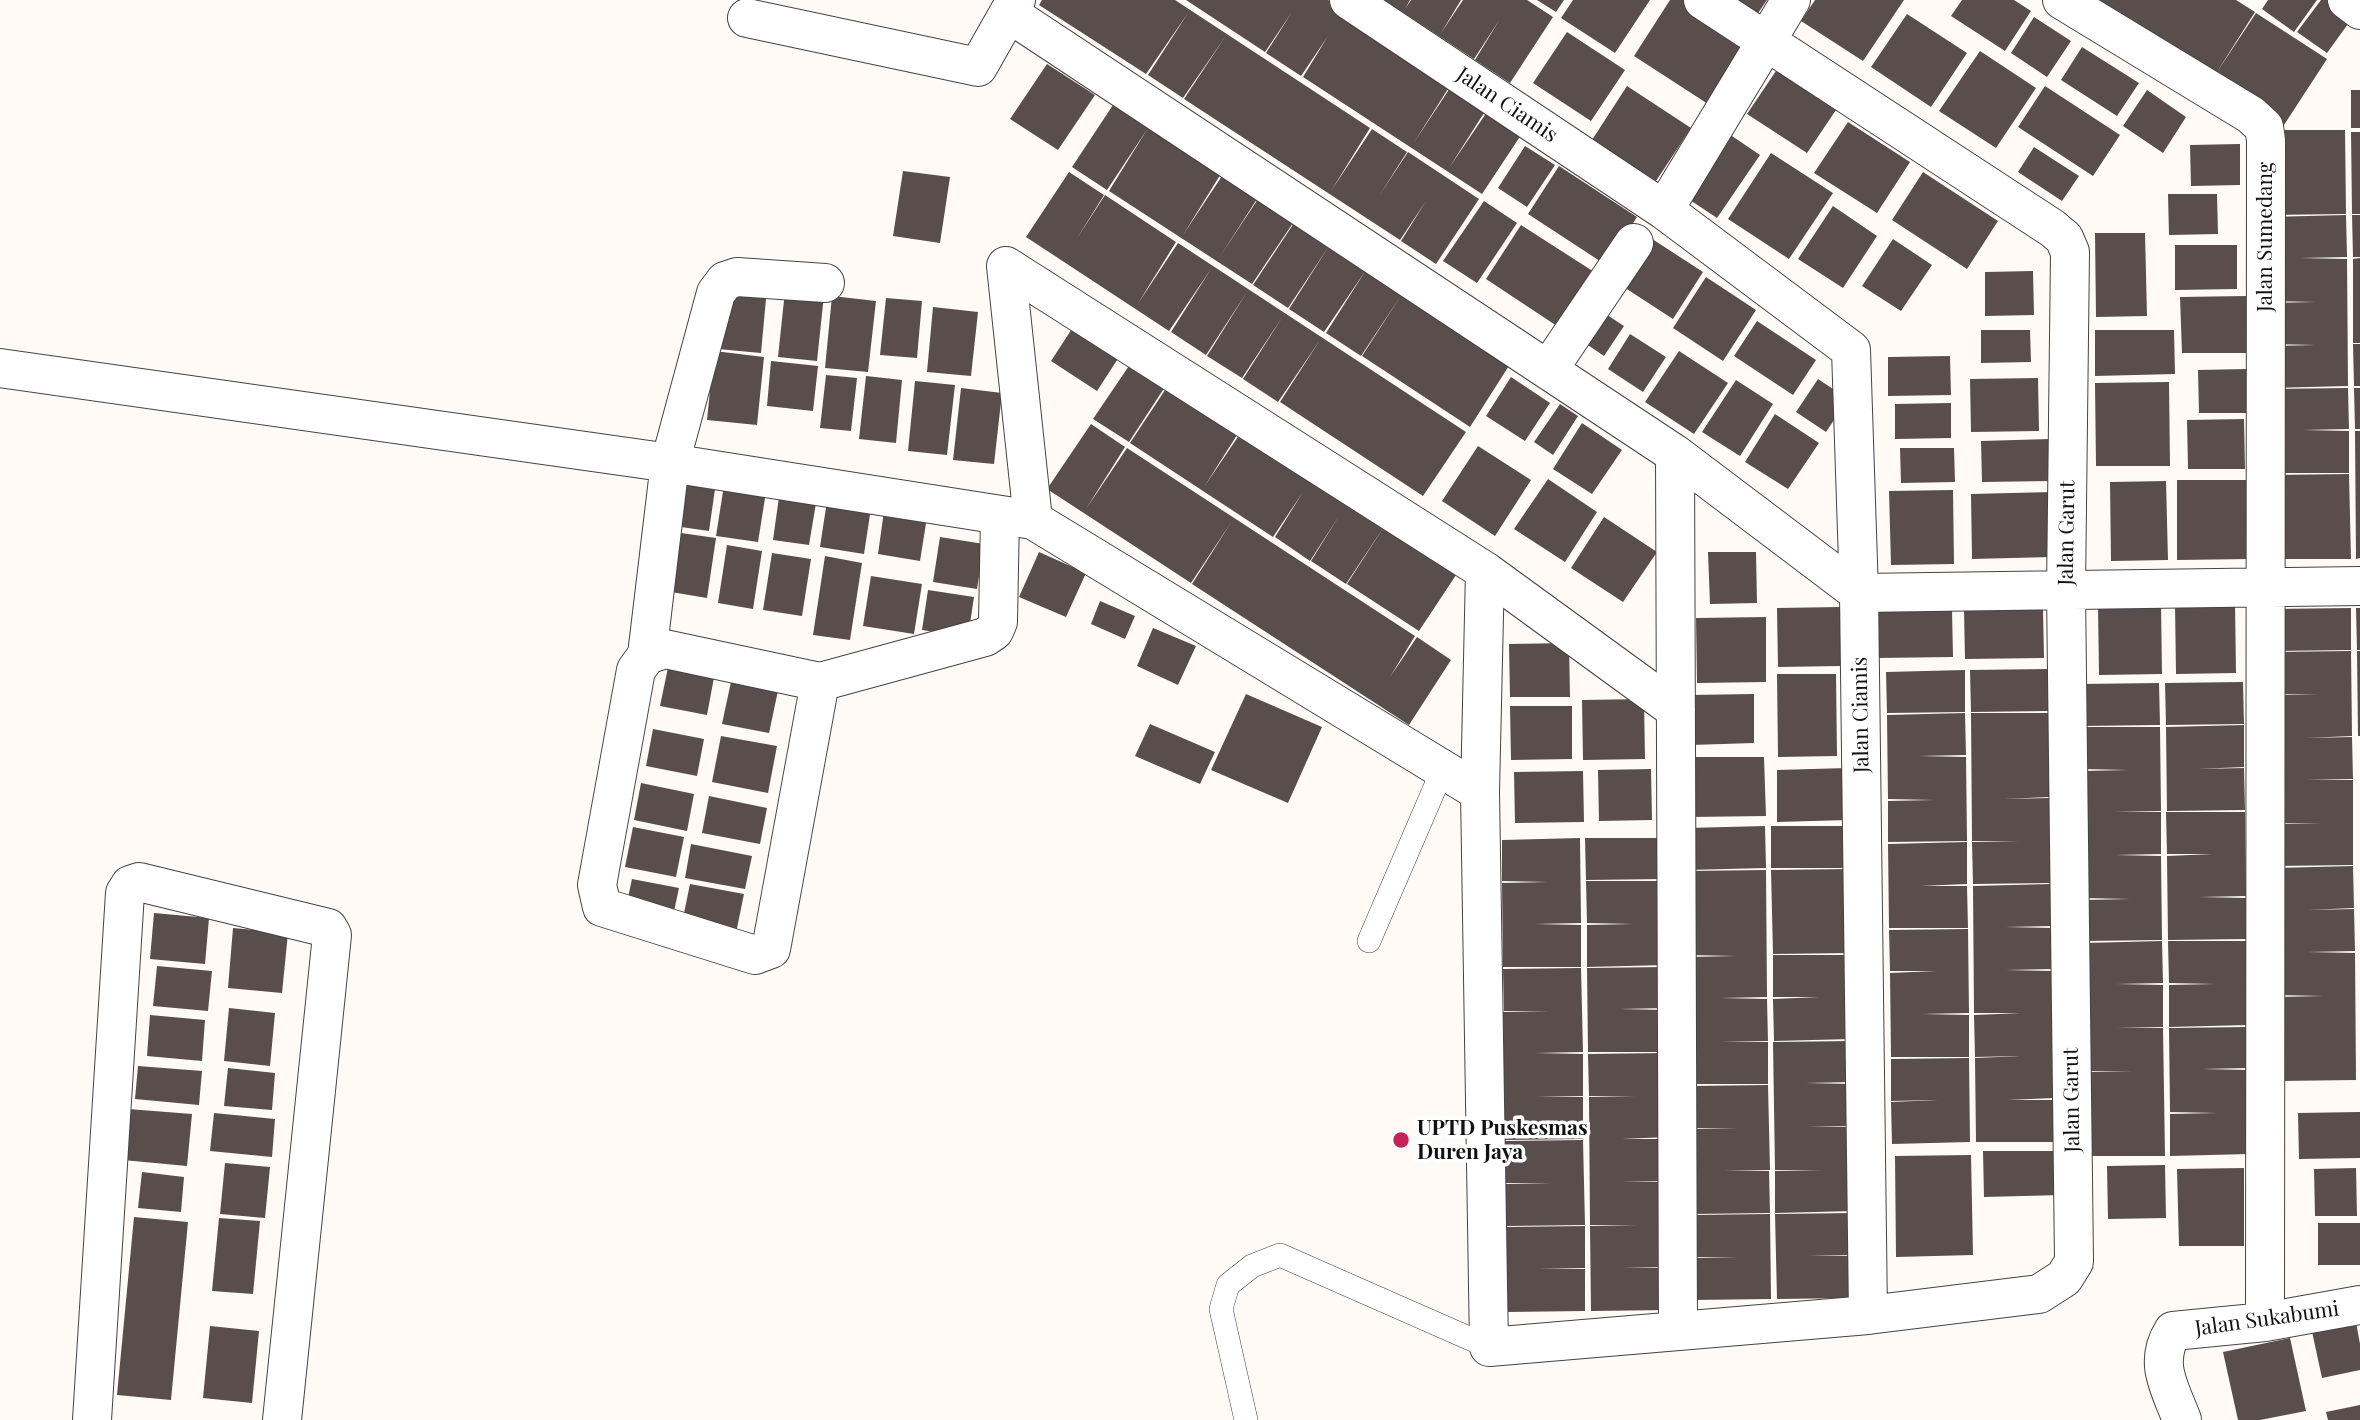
<!DOCTYPE html>
<html>
<head>
<meta charset="utf-8">
<style>
	body { margin:0 }
	canvas { display:block; background:#fffaf5 }
</style>
</head>
<body>
<canvas width="2360" height="1420"></canvas>
<script>
const g = document.querySelector('canvas').getContext('2d');
g.lineJoin = 'round';
function fillPath(path, color) { g.fillStyle = color; g.fill(path, 'evenodd'); }
function strokePath(path, color, width, dash) { g.strokeStyle = color; g.lineWidth = width; g.lineCap = dash ? 'butt' : 'round'; g.setLineDash(dash || []); g.stroke(path); }
function label(font, color, halo, rows, align = 'center') {
  g.font = font + ' "Playfair Display",serif'; g.lineWidth = 7; g.setLineDash([]); g.textBaseline = 'middle'; g.strokeStyle = halo; g.fillStyle = color; for (const [text, x, y, turn = 0] of rows) {
    g.save(); g.translate(x, y); g.rotate((+turn || 0) * Math.PI / 180); g.textAlign = isNaN(turn) ? turn : align; if (halo) g.strokeText(text, 0, 0); g.fillText(text, 0, 0); g.restore();
  }
}
fillPath(new Path2D(`
	M1042,0H1175L1370,128L1331,191L1372,129L1407,152L1379,196L1408,152L1479,199L1436,264L1401,241L1426,201L1400,240L1184,99L1225,37L1183,98L1148,75L1188,13L1146,74L1039,5Z
	M1186,0H1328L1453,81L1413,144L1454,82L1489,105L1449,168L1491,106L1525,129L1482,194L1303,77L1328,36L1301,76L1266,53L1292,12L1265,52Z
	M1384,0H1410L1405,9L1411,0H1461L1441,33L1463,0H1527L1553,17L1510,83L1475,60L1500,19L1474,59Z
	M1537,0H1564L1556,12Z
	M1573,0H1650L1615,53L1561,18Z
	M1670,0H1687L1750,41L1708,104L1634,56Z
	M1726,0H1767L1754,19Z
	M1815,0H1904L1863,61L1801,21Z
	M1962,0H2014L2031,11L2005,51L1951,16Z
	M2094,0H2236L2255,12L2215,75L2256,13L2327,59L2284,125Z
	M2268,0H2317L2294,32L2262,9Z
	M2321,0H2329L2353,17L2327,53L2297,32Z
	M1907,14L1967,53L1931,107L1871,67Z
	M2034,17L2071,41L2047,77L2011,53Z
	M1567,32L1625,70L1591,121L1533,83Z
	M2082,47L2139,83L2117,116L2061,80Z
	M1980,51L2036,88L1996,148L1939,111Z
	M1047,64L1095,95L1058,150L1010,119Z
	M1780,65L1840,104L1807,153L1747,114Z
	M1627,86L1691,128L1656,181L1592,140Z
	M2045,86L2120,135L2093,176L2018,127Z
	M2147,90L2186,117L2163,153L2123,126Z
	M2351,90H2360V128H2351Z
	M1115,102L1222,172L1183,235L1224,173L1259,196L1219,258L1260,196L1295,220L1252,284L1109,191L1148,128L1107,190L1072,167Z
	M1848,122L1910,162L1877,213L1814,173Z
	M2267,130H2345L2346,214L2268,215Z
	M1726,132L1760,155L1717,218L1684,196Z
	M2351,132H2360V214H2352Z
	M2240,144V185L2191,186L2190,145Z
	M1525,146L1555,165L1527,207L1498,188Z
	M2034,147L2079,176L2062,201L2018,172Z
	M1771,153L1833,193L1789,259L1728,219Z
	M1559,166L1637,217L1606,265L1528,214Z
	M903,171L950,177L940,243L893,236Z
	M1069,172L1104,195L1076,240L1105,195L1176,242L1137,305L1178,243L1466,432L1423,496L1280,402L1320,340L1278,402L1243,379L1283,316L1242,378L1207,356L1247,292L1206,355L1171,332L1211,269L1169,331L1026,237Z
	M1923,172L1998,221L1967,269L1892,220Z
	M2168,194H2217L2218,234L2169,235Z
	M1484,201L1517,223L1477,283L1443,261Z
	M1833,206L1877,236L1843,288L1798,259Z
	M2346,215L2347,257L2300,258L2347,259L2348,386L2270,388V346L2316,345L2270,344L2269,303L2315,302L2269,301L2268,217Z
	M2352,215H2360V257H2353Z
	M1296,220L1512,361L1470,427L1362,356L1402,294L1361,356L1326,333L1366,270L1324,332L1289,309L1329,246L1288,308L1253,285Z
	M1521,225L1602,277L1566,332L1486,279Z
	M1643,233L1703,272L1673,319L1613,280Z
	M2095,233H2145L2147,316L2096,317Z
	M1893,239L1932,265L1901,311L1862,286Z
	M2175,245H2237V289L2175,290Z
	M2360,258V343H2353V259Z
	M2033,271L2034,315L1985,316V272Z
	M1706,277L1756,310L1723,361L1673,328Z
	M725,284L767,288L761,353L718,349Z
	M785,291L824,295L817,361L778,357Z
	M832,296L876,301L868,372L825,368Z
	M2246,296L2247,353H2182L2180,297Z
	M886,298L922,301L917,358L880,355Z
	M933,307L978,312L971,376L927,372Z
	M1595,307L1624,326L1604,356L1576,337Z
	M1077,321L1123,351L1097,391L1051,361Z
	M1757,321L1816,360L1793,395L1734,356Z
	M1981,330H2030L2031,362L1981,363Z
	M2095,330H2174L2175,374L2095,376Z
	M1630,334L1666,357L1643,392L1608,369Z
	M2353,344H2360V386H2354Z
	M714,351L764,357L757,425L707,420Z
	M1679,351L1728,383L1694,434L1645,402Z
	M1137,354L1172,376L1129,442L1093,419Z
	M1950,356L1951,395L1888,396V357Z
	M771,361L818,366L813,411L767,406Z
	M2246,369L2247,413H2199L2198,370Z
	M826,375L857,378L851,431L820,428Z
	M866,376L902,380L896,443L859,439Z
	M1511,377L1550,403L1525,441L1486,416Z
	M1173,378L1244,424L1204,487L1246,425L1462,566L1419,631L1347,584L1387,522L1346,584L1311,561L1339,516L1310,561L1275,537L1303,492L1273,537L1130,443Z
	M2038,378L2039,431L1971,432L1970,379Z
	M1818,379L1848,399L1826,432L1796,412Z
	M1736,380L1773,404L1740,456L1702,432Z
	M915,381L955,385L947,455L908,451Z
	M2169,382L2170,466H2096L2095,383Z
	M961,388L1002,393L994,464L953,460Z
	M2348,388L2349,429L2303,430L2349,431V473H2271L2270,389Z
	M2354,388H2360V429H2355Z
	M1951,403V438L1895,439V404Z
	M1560,404L1578,416L1553,455L1534,442Z
	M1775,414L1819,443L1788,489L1745,462Z
	M2244,419L2245,469H2188L2187,420Z
	M1582,423L1622,450L1592,494L1553,469Z
	M1091,424L1125,447L1086,509L1127,448L1415,636L1390,677L1417,637L1451,660L1409,725L1192,584L1232,521L1191,583L1047,489Z
	M2355,431H2360V558L2356,559Z
	M2050,439L2051,481L1982,482L1981,441Z
	M1478,446L1531,480L1495,536L1442,501Z
	M1900,448H1954L1955,482L1901,483Z
	M2349,474L2351,559H2272L2271,475Z
	M681,477L716,482L709,531L674,526Z
	M1548,479L1597,512L1565,562L1514,529Z
	M2177,480H2249L2250,559L2177,560Z
	M2166,481L2168,560L2111,561L2110,482Z
	M724,485L766,492L758,542L716,536Z
	M1953,490L1954,564L1891,565L1889,491Z
	M2052,492V557L1972,559L1971,494Z
	M779,497L816,503L809,545L773,540Z
	M827,501L871,508L864,554L820,547Z
	M884,511L927,517L920,561L878,554Z
	M1604,517L1657,552L1623,602L1571,568Z
	M674,532L716,538L707,598L665,591Z
	M940,537L984,544L977,589L933,582Z
	M727,545L762,551L753,609L718,603Z
	M1039,552L1086,573L1066,617L1019,597Z
	M1708,552H1756L1757,603L1710,604Z
	M772,553L811,559L802,616L763,610Z
	M825,556L862,563L850,640L813,635Z
	M871,576L922,584L914,634L863,626Z
	M928,590L974,597L968,637L922,630Z
	M1100,601L1135,616L1125,639L1091,624Z
	M2235,603L2236,673L2176,674L2175,604Z
	M2161,604L2162,674L2099,675L2098,605Z
	M1840,607L1841,666L1778,667L1777,608Z
	M2351,608V650L2272,651V609Z
	M2356,608H2360V650H2357Z
	M2043,609L2044,658L1965,659L1964,610Z
	M1952,610L1953,657L1877,658L1876,611Z
	M1766,617V682L1697,683L1696,618Z
	M1153,628L1196,646L1178,685L1137,666Z
	M1569,643L1570,697H1510L1509,644Z
	M2351,651L2352,736L2306,738L2352,737L2353,779L2306,780H2353V865L2275,866L2274,824L2321,823H2274L2273,695L2319,694H2273L2272,652Z
	M2357,651H2360V736H2358Z
	M669,663L715,672L707,715L660,706Z
	M2049,669V711L1971,712L1970,670Z
	M1965,670V712L1887,713L1886,672Z
	M1777,674H1836L1837,756L1778,757Z
	M732,677L779,686L769,733L722,724Z
	M2243,682L2244,724L2166,725L2165,683Z
	M2159,683L2160,725L2081,726V684Z
	M1246,694L1322,727L1288,803L1211,770Z
	M1754,694V743L1691,745L1690,695Z
	M1644,699L1645,759L1583,760L1582,700Z
	M1510,706H1572V759L1511,760Z
	M1965,713L1966,755L1919,756L1966,757L1967,841L1888,842V801L1934,800L1888,799L1887,715Z
	M1971,713H2049L2050,797L2004,799L2050,798L2052,883L1973,884L1972,842H2019L1972,841Z
	M1150,724L1215,752L1200,784L1135,756Z
	M2244,725V767L2198,769L2244,768L2245,810L2167,811L2166,727Z
	M2081,727H2160L2161,811L2114,812H2161V854L2115,855L2161,856L2162,940L2084,941L2083,900L2130,899L2083,898L2082,771L2128,770L2082,769Z
	M653,729L704,739L697,776L646,766Z
	M721,736L777,746L768,793L712,782Z
	M1690,757H1764L1766,816L1691,817Z
	M1847,768L1848,820L1777,822V770Z
	M1651,769L1652,820L1599,821L1598,770Z
	M1583,771L1584,822L1515,823L1514,772Z
	M641,783L694,794L687,831L634,820Z
	M709,796L767,808L760,844L702,833Z
	M2166,812H2245L2246,896L2200,897L2246,898L2247,939L2168,940L2167,856L2213,854H2167Z
	M1765,826L1766,868L1687,870V828Z
	M1771,826H1849L1850,868H1771Z
	M633,827L684,837L676,877L625,867Z
	M1580,838L1581,923L1535,924L1581,925V967H1503L1502,883L1548,882L1502,881V840Z
	M1585,838H1664V879L1586,880Z
	M1967,842V884L1921,886H1967L1968,928H1889L1888,844Z
	M691,844L752,856L745,889L685,878Z
	M2353,866L2354,908L2308,910L2354,909L2355,951L2308,952L2355,953L2356,1080L2278,1081L2277,997L2323,996L2277,995L2275,868Z
	M1850,869L1851,953L1773,954L1771,870Z
	M1766,870L1767,997L1721,998L1767,999L1768,1041L1721,1042H1768V1084H1690L1688,957L1735,956L1688,955L1687,871Z
	M632,879L679,888L673,916L626,907Z
	M1586,881H1664L1666,965L1587,967V925L1633,924L1587,923Z
	M690,884L744,894L736,933L682,923Z
	M2051,884L2052,926L2006,927L2052,928V969L2006,970L2052,971L2054,1098L2008,1100H2054L2055,1142H1976L1975,1058L2021,1056L1975,1057L1974,1015L2021,1013H1974L1973,886Z
	M154,913L209,918L205,964L150,959Z
	M233,928L288,933L282,993L228,988Z
	M1968,929L1969,1013L1922,1014L1969,1015V1057H1891L1890,973L1936,971H1890L1889,930Z
	M2162,941L2163,983L2117,984L2163,985V1027H2117L2163,1028L2165,1156H2087L2085,1072L2132,1071H2085L2084,943Z
	M2168,941H2247L2248,1025L2169,1027V985L2215,984L2169,983Z
	M1773,955H1851L1852,1039L1774,1041L1773,999L1819,997H1773Z
	M157,966L212,971L208,1011L153,1006Z
	M1666,967V1008L1620,1009L1666,1010V1052H1588L1587,968Z
	M1581,968L1583,1052L1536,1053L1583,1054V1096H1536L1583,1097V1139L1505,1140L1503,1012L1549,1011H1504L1503,969Z
	M229,1008L275,1013L270,1066L224,1061Z
	M150,1015L205,1020L202,1061L147,1056Z
	M2248,1027V1068L2202,1069L2248,1070L2249,1154L2170,1156V1114L2217,1113L2170,1112L2169,1028Z
	M1852,1041L1853,1082L1806,1083L1853,1084V1126H1807L1853,1127L1854,1211L1775,1213V1171L1822,1170H1775L1773,1042Z
	M1666,1053L1668,1137L1622,1139H1668L1669,1181L1622,1182H1668L1669,1267L1623,1268H1669L1670,1310L1591,1311L1590,1226L1637,1225H1590L1589,1097L1635,1096H1589L1588,1054Z
	M1969,1058L1970,1142L1892,1144L1891,1102L1938,1100L1891,1101V1059Z
	M138,1066L202,1071L199,1105L135,1099Z
	M228,1068L275,1073L272,1110L224,1106Z
	M1768,1085L1770,1170H1724L1769,1171L1770,1213L1692,1214L1690,1129L1737,1128H1690V1086Z
	M128,1109L192,1114L187,1166L123,1160Z
	M2360,1112V1158L2299,1159L2298,1113Z
	M214,1113L275,1119L272,1157L210,1151Z
	M1583,1140L1585,1225L1506,1226V1184L1552,1183H1506L1505,1141Z
	M1983,1151H2062V1195L1984,1197Z
	M1971,1155L1973,1255L1896,1257L1895,1156Z
	M225,1163L270,1167L265,1218L220,1214Z
	M2165,1165L2166,1218L2108,1219L2107,1166Z
	M2244,1168V1246H2179L2177,1169Z
	M2356,1168L2357,1216H2315L2314,1169Z
	M142,1172L184,1177L181,1212L138,1208Z
	M1854,1213L1855,1255L1808,1256H1855V1298L1777,1299L1775,1214Z
	M1770,1214L1771,1299L1692,1300V1258L1738,1257H1692V1215Z
	M134,1217L188,1222L171,1400L117,1395Z
	M219,1218L260,1221L253,1294L212,1291Z
	M2318,1223H2360V1265H2318Z
	M1585,1226V1268L1539,1269H1585V1311L1507,1312L1506,1227Z
	M2355,1317L2360,1344V1370L2322,1378L2311,1327Z
	M210,1326L259,1331L252,1403L203,1398Z
	M2290,1338L2306,1411L2260,1420H2238L2223,1352Z
	M2360,1405V1420H2328L2326,1412Z`), '#5a4e4d');
const service = new Path2D(`
	M1369,941L1443,769
	M1246,1420L1221,1309L1228,1285L1252,1266L1280,1255L1489,1347`);
const minor = new Path2D(`
	M1349,0L1664,210L1851,350L1859,593L1868,1315
	M2062,0L2251,115L2264,127L2266,140L2265,1322
	M2347,0L2360,10
	M1010,14L1675,454L1678,1331
	M747,18L978,67L1016,0
	M1664,210L1791,0
	M1006,266L1485,571L1676,710
	M1006,266L1033,520
	M0,368L670,463L1033,520L1480,792
	M1548,370L1634,243
	M1675,454L1859,593L2360,586
	M1485,571L1480,792L1489,1347L1868,1315L2039,1294L2064,1278L2074,1262L2066,590L2070,252L2064,238L2052,228L1703,0
	M647,655L670,463L716,293L725,281L737,277L825,283
	M820,682L665,649L647,655L636,670L597,885L602,907L755,955L771,949L820,682L985,637L994,631L998,622L1000,515
	M92,1420L125,893L130,885L139,882L328,928L332,935L282,1420
	M2182,1420C2170,1388 2153,1363 2173,1331L2265,1322L2360,1305`);
strokePath(service, '#444', 24);
strokePath(minor, '#444', 40);
strokePath(service, '#fff', 23);
strokePath(minor, '#fff', 38);
for (const [x, y, r, color] of [
	[1401,1140,9,"#c62456"]
]) { const dot = new Path2D(); dot.arc(x, y, r, 0, 2 * Math.PI); g.fillStyle = color; g.fill(dot); strokePath(dot, '#fff', 2.5); }
label('21px', '#111', '#fff', [
	["Jalan Ciamis",1507,105,34],
	["Jalan Sumedang",2265,237,-90],
	["Jalan Garut",2067,533,-89],
	["Jalan Ciamis",1861,715,-91],
	["Jalan Garut",2072,1100,-91],
	["Jalan Sukabumi",2267,1319,-8]
]);
label('bold 21px', '#111', '#fff', [
	["UPTD Puskesmas",1417,1128],
	["Duren Jaya",1417,1152]
], 'left');
</script>
</body>
</html>
